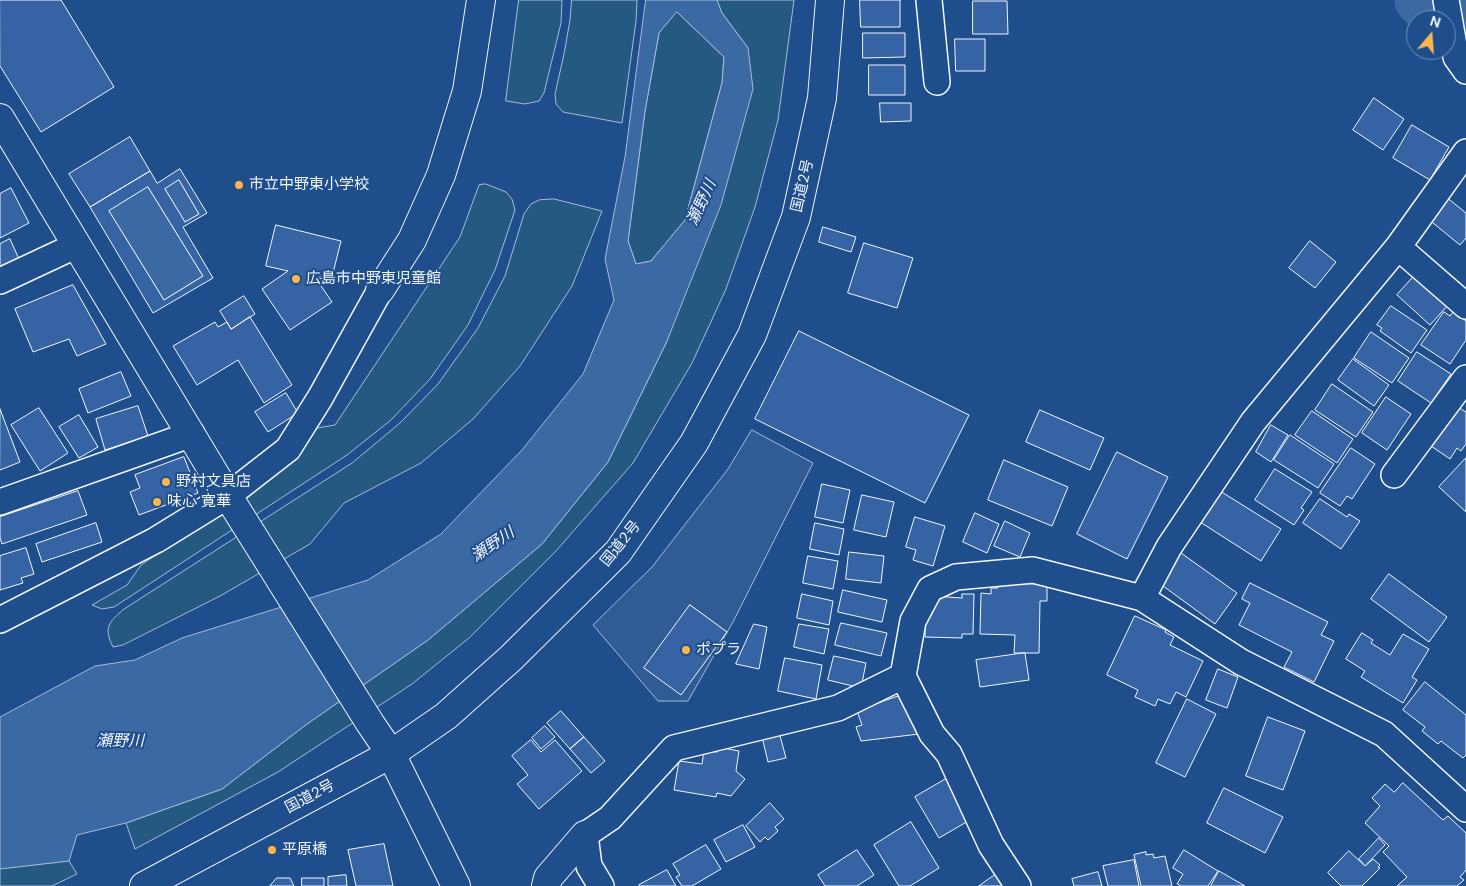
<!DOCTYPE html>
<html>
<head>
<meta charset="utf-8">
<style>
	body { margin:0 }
	#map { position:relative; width:1466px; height:886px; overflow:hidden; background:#1f4e8c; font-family:"DM Sans",sans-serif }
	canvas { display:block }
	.north { position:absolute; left:1406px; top:10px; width:50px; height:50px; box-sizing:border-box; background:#1f4e8c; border:1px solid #7391ba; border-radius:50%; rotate:18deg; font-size:14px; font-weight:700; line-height:20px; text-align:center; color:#f2f6ff }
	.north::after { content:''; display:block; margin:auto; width:18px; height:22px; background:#ffb74d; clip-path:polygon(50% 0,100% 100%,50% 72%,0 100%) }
</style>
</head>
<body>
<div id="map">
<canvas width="1466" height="886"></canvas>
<div class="north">N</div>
</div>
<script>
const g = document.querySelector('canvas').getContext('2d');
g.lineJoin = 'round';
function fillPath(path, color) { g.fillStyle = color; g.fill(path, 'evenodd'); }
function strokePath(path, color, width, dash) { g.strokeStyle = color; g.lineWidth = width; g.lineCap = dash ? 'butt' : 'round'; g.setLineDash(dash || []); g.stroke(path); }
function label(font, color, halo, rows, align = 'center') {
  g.font = font + ' "DM Sans","Noto Sans JP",sans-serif'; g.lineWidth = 4; g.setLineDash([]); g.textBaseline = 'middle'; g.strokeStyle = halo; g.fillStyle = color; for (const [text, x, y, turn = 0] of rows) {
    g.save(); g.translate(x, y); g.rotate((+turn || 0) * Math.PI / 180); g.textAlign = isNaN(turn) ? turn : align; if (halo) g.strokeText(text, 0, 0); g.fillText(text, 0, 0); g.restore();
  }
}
const green = new Path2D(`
	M519,0H562L561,23L544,93L539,101L525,104L506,101Z
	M572,0H637L636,21L622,123L563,112L556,104L555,94L564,54L570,20Z
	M717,0H794L778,120L755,207L726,289L692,363L633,463L556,551L469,638L412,684L278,772L135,849L126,823L222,789L307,724L428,640L542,544L608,462L667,341L748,48L722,13Z
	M677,12L724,57L722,83L685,220L651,261L636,264L628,241L645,111L659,33Z
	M486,184L506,192L512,199L515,210L495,270L468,325L430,379L391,420L347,455L114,607L102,609L92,605L127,585L141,565L269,478L298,455L317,428L335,425L460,237L479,185Z
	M554,199L602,211L572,286L520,366L473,419L421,463L344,503L310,544L220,596L123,645L113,647C103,627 109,622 124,609L352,463L400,423L438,384L478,328L505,276L524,214L531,204L539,200Z
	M69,861L77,874L52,886H0V869Z`);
fillPath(green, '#245a82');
strokePath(green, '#a8bbd7', 1);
const parking = new Path2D(`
	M752,430L813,463L734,620L688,701H658L593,625L652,567L728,469ZM690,605L727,632L681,694Z`);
fillPath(parking, '#305b95');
strokePath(parking, '#a8bbd7', 1);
const water = new Path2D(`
	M646,0H717L722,13L748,48L753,89L721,205L667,341L608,462L542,544L428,640L307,724L222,789L126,823L77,835L69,861L0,869V717L95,666L135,660L182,638L368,580L441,534L522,450L583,374L614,300L605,259L625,157ZM677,12L724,57L722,83L685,220L651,261L636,264L628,241L645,111L659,33Z
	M179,180L199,214L185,222L165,189Z
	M148,187L203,276L164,300L109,211Z`);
fillPath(water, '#3b69a3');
strokePath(water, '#a8bbd7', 1);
strokePath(new Path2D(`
	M1420,0L1432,11L1466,20`), '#3b69a3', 51);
const building = new Path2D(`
	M0,0H61L114,87L41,132L0,66Z
	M860,0H900V27H861Z
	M973,1H1007L1008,34H973Z
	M863,33H905V57L863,58Z
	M955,39H985V71H956Z
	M869,65H905V95H869Z
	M1374,98L1404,119L1383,150L1353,130Z
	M880,103H911V121L881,122Z
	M1412,125L1449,147L1430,180L1393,158Z
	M130,137L150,171L90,207L69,174Z
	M180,169L207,213L183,227L213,278L153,313L90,207L150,171L157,183ZM179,180L199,214L185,222L165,189ZM148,187L203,276L164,300L109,211Z
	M11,188L29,223L0,238V194Z
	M1445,196L1466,213V238L1460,245L1427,218Z
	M276,225L341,241L331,281L315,277L332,302L290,330L262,289L288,271L266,266Z
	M823,227L856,237L851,252L819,242Z
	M10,239L19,259L0,269V244Z
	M1310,241L1336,262L1315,288L1289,268Z
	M864,243L913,258L897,308L848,293Z
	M1416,274L1449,304L1430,325L1397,295Z
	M73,285L106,344L77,356L69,339L33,352L15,309Z
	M244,296L255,314L231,329L220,311Z
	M1391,306L1427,330L1411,353L1380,331L1382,328L1377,325Z
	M1444,312L1450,316L1453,312L1466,321V340L1450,364L1421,345Z
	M250,317L292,385L264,403L238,360L197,385L173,346L215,322L218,327L227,322L231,329Z
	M799,331L969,415L925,503L755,419Z
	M1371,332L1409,358L1392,383L1354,358Z
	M1417,352L1451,374L1431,403L1398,381Z
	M1353,359L1389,385L1374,406L1338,380Z
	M121,372L131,396L88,413L79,389Z
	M1332,384L1373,412L1356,437L1315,410Z
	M286,393L298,413L268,432L255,412Z
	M1386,397L1411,414L1387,450L1362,433Z
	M138,406L148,436L105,450L96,419Z
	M1458,407L1466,412V444L1461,451L1457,448L1450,459L1431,446Z
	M39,408L68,453L40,471L11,425Z
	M0,409L20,462L0,470Z
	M1040,410L1104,438L1090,470L1026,442Z
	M1312,411L1353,439L1337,463L1295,435Z
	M79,415L98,447L79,458L59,427Z
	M1271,425L1288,435L1271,462L1256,452Z
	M1290,435L1334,464L1318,488L1274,460Z
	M1351,448L1375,464L1352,499L1347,496L1340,506L1320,493Z
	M1117,452L1168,477L1127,559L1077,534Z
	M184,457L198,493L139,515L130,492L140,488L135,475Z
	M1466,458V512L1439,487Z
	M1004,460L1068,487L1052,526L988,500Z
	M1275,469L1312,492L1301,508L1304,510L1294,525L1255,500Z
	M822,484L850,490L843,523L815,517Z
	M78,491L87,515L2,544L0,538V517Z
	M1220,491L1281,529L1261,561L1200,522Z
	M862,495L894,502L886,537L854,530Z
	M1320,499L1347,517L1349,514L1360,521L1341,549L1303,523Z
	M975,513L999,524L987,553L963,542Z
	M915,517L945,526L933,566L913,560L916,550L906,547Z
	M1005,521L1030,533L1020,557L994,546Z
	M96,523L102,542L42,562L36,544Z
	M815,523L844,529L839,555L810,549Z
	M26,548L34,574L21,578L23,583L0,590V556Z
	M849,552L884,556L881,583L846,579Z
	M1181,553L1237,593L1215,624L1159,583Z
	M808,556L838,561L833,589L803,583Z
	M1389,574L1447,617L1429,642L1371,599Z
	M1047,580V601H1040L1039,653H1014L1015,635L980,634L981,593L991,594V588H998V583L1040,584Z
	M1250,583L1328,622L1321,635L1334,641L1314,682L1284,667L1292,652L1239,625L1250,603L1242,599Z
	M843,590L887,600L882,622L838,612Z
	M802,594L833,601L829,625L797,618Z
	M962,594H974L973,634H962V638L925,637L926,605L933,596L962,598Z
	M690,605L727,632L681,695L644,668Z
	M1135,616L1166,630L1165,632L1174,637L1170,645L1203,661L1186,697L1176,692L1170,704L1158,699L1155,706L1135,697L1138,690L1107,675Z
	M841,623L887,633L881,656L835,645Z
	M754,624L767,627L759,669L736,664Z
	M799,624L829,629L824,654L794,647Z
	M1362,633L1373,640L1371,643L1390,655L1403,634L1429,649L1412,677L1417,680L1403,703L1361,677L1365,671L1346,659Z
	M1025,653L1029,680L980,687L976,660Z
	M834,656L866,663L861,688L828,680Z
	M785,658L822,665L816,699L778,691Z
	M1218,669L1238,677L1227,708L1206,700Z
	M1425,682L1466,715V755L1463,758L1441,741L1438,744L1422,731L1425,727L1403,710Z
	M899,696L901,700L906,698L919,734L861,741L856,727L862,725L857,711Z
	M1187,699L1216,714L1185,777L1156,763Z
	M561,711L584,737L570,749L547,723Z
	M1268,717L1305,731L1283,790L1246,776Z
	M545,726L555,737L541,749L532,738Z
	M779,732L786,758L768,762L762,737Z
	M584,737L605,761L591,773L570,749Z
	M531,740L541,752L555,740L582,771L539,809L517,784L528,775L512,756Z
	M718,747L739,751L736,771L745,779L731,796L717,793L716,797L674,790L679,761L702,764L704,750L717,752Z
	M946,779L970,820L939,838L915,797Z
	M1403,783L1443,820L1448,816L1466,833V870L1460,877L1464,880L1457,886H1397L1407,877L1383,852L1389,846L1365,823L1380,806L1372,798L1385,784L1394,792Z
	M1224,788L1283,817L1265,853L1207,823Z
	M770,803L784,819L775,827L778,831L768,840L765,837L760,842L746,826Z
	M911,822L939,868L910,886H899L874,845Z
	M743,825L755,847L726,862L714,840Z
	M1379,838L1385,845L1365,866L1359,859Z
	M384,844L393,886H356L348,850Z
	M706,845L721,869L692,886H682L676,877L680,875L673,864Z
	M857,850L874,875L857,886H825L818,875Z
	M1184,850L1218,871L1208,886H1181L1177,884L1183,874L1173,868Z
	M1349,851L1365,866L1373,859L1380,865L1378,867L1380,868L1362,886H1341L1328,873Z
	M1146,852V855L1153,854L1154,858L1165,856L1172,886H1141L1134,855Z
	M1134,860L1139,886H1108L1103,866Z
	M667,870L676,886H639V885Z
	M1002,870L1013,886H979Z
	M1219,871L1245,886H1211Z
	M1098,872L1102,886H1074L1072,879Z
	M346,875L347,886H328V877Z
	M277,878H290L294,886H270Z
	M302,878H324V886H302Z`);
fillPath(building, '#3563a3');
strokePath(building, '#f2f6ff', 1);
const minor = new Path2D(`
	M929,0L937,82
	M1446,0L1456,57L1466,71
	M1398,247L1466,306
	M0,281L77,245
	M1394,475L1466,378
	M0,502L192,434
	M1142,598L1169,547L1253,422L1398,247L1466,152
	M0,620L156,540L229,495L288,449L320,398L380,290
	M601,886L589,866L585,835L610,818L674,748L838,708L903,676
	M1018,886L991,845L949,754L932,734L903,676L913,621L930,589L956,577L1033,570L1142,598L1241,662L1384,734L1466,809`);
const tertiary = new Path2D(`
	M0,118L231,501L370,723L391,754L456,886
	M380,290L412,240L441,175L467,91L481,0
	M546,886L548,878L585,835`);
const trunk = new Path2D(`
	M144,886L391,754L446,716L511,658L618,552L694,443L752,335L796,217L822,98L830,0`);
strokePath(minor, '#f2f6ff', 28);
strokePath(tertiary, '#f2f6ff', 30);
strokePath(trunk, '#f2f6ff', 30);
strokePath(minor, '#1f4e8c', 25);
strokePath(tertiary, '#1f4e8c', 28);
strokePath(trunk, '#1f4e8c', 28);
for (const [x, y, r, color] of [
	[239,185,5,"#ffb74d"],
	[296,279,5,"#ffb74d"],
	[166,482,5,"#ffb74d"],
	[157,502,5,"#ffb74d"],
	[686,650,5,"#ffb74d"],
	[272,850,5,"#ffb74d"]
]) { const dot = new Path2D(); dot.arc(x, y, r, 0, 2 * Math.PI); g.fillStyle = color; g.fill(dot); strokePath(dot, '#1f4e8c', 2); }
label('15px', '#f2f6ff', '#1f4e8c', [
	["市立中野東小学校",249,185],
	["広島市中野東児童館",306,279],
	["野村文具店",176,482],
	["味心 寛華",167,502],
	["ポプラ",696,650],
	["平原橋",282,850]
], 'left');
label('15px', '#f2f6ff', '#1f4e8c', [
	["国道2号",803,186,-77],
	["国道2号",621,544,-51],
	["国道2号",310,797,-28]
]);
label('italic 16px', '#f2f6ff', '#1f4e8c', [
	["瀬野川",702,203,-65],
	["瀬野川",493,545,-34],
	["瀬野川",120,742]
]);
</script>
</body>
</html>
